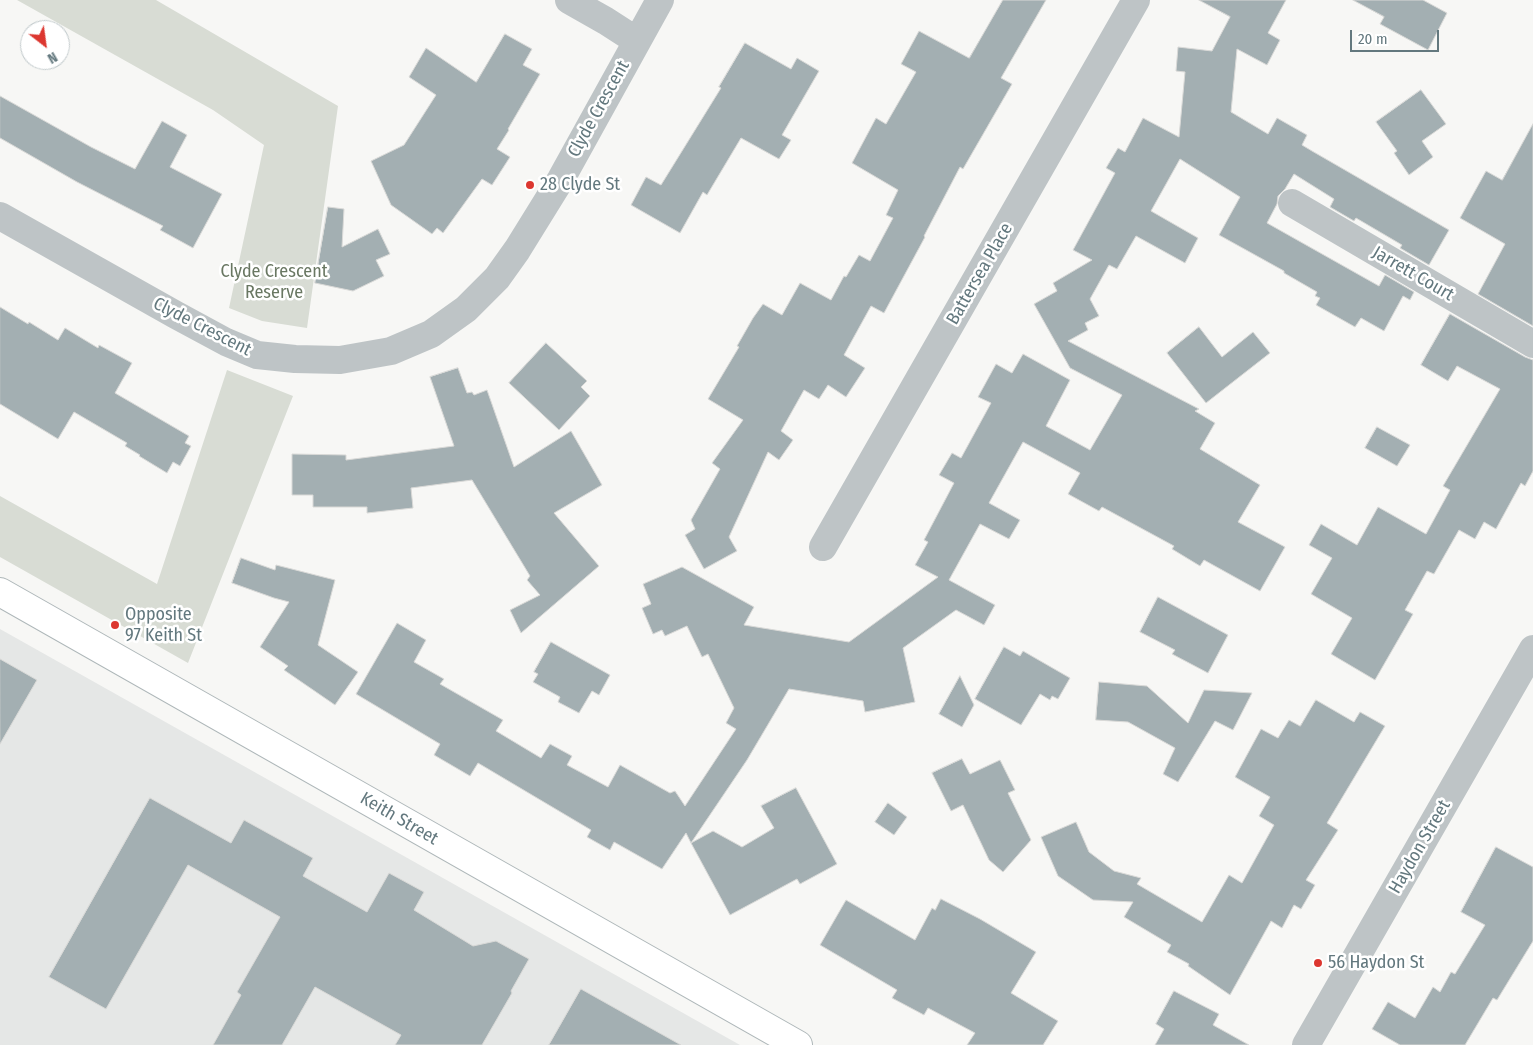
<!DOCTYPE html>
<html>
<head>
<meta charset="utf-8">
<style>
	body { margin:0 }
	#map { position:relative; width:1533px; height:1045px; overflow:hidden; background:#f7f7f5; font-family:"Fira Sans Condensed",sans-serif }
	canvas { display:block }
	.north { position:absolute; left:20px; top:20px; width:50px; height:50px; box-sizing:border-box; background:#fff; border:1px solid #c1c9cb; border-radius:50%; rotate:150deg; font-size:14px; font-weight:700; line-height:20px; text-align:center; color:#63787e }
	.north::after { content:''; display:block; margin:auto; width:18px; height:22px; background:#dc3730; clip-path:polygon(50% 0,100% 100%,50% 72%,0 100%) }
	.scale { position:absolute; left:1350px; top:30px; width:89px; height:22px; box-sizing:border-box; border:2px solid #63787e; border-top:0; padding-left:6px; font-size:15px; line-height:18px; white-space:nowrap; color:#63787e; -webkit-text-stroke:4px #fff; paint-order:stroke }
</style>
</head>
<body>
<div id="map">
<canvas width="1533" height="1045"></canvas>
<div class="north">N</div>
<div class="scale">20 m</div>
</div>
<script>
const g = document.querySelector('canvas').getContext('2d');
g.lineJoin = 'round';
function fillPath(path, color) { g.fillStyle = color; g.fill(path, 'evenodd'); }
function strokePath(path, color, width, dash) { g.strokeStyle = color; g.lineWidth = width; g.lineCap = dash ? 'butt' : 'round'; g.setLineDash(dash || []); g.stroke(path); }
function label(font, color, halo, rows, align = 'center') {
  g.font = font + ' "Fira Sans Condensed",sans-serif'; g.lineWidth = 5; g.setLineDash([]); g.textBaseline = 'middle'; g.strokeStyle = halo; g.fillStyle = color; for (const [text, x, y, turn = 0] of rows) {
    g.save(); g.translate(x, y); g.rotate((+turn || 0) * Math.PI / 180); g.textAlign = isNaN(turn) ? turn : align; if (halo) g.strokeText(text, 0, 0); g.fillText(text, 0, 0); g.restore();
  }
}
fillPath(new Path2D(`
	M0,629L740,1045H0Z`), '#e5e7e6');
fillPath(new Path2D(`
	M17,0H156L338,106L307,328L262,321L229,308L264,145L213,110Z
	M227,370L293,396L188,663L0,557V496L157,584Z`), '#d8dcd4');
const building = new Path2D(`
	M1003,0H1046L1001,78L1012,84L963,169L960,167L924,236L925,237L884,313L871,306L844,355L865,368L846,397L828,385L819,399L804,390L781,431L793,440L779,460L768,452L729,537L737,551L704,569L685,535L695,529L691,520L720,469L712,463L743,420L708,399L739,347L737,346L753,318L763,304L782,315L800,283L831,300L844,276L846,277L859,255L870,261L893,218L886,215L898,190L852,163L876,118L886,124L916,72L901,64L919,31L969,58Z
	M1199,0H1286L1268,33L1280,40L1267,65L1237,49L1231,112L1268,134L1277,118L1307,135L1302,145L1312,151L1449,230L1429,265L1400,248L1402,245L1356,218L1354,221L1330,207L1334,199L1294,174L1285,189L1278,196L1277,204L1267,223L1379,286L1385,275L1414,292L1410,300L1403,296L1384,331L1361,318L1355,327L1316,305L1320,298L1315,296L1317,292L1284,273V271L1219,235L1240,197L1180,159L1151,211L1198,238L1185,263L1136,236L1117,269L1109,265L1090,299L1099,316L1085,323L1088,330L1068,341L1199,409L1195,411L1215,423L1200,449L1260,485L1238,522L1285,547L1260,591L1204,560L1200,566L1172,549L1174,546L1102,507L1099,511L1068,494L1080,473L1023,442L989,503L1020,520L1009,539L980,524L949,580L995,605L984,625L956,610L903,648L915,702L865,712L863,701L789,689L747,760L691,843L686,833L662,869L614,842L610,850L587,837L591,830L478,763L470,776L434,755L440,744L356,694L397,623L426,640L414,662L444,679L440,684L503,720L496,731L541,758L550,744L572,756L567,765L608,787L620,765L670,793L675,791L685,806L736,729L726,723L734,708L708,654L702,657L687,626L665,636L662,630L653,634L642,608L651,604L643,584L682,567L754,607L744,625L849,642L938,577L915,565L928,542L924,540L954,483L939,475L952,453L961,458L991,403L978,397L996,364L1012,373L1023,354L1070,380L1046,426L1090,450L1122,395L1070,368L1034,304L1057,291L1053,283L1092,260L1073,250L1115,173L1106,168L1118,148L1125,152L1143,118L1179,137L1185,72L1176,71L1178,47L1212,51L1230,17Z
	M1353,0H1423L1447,13L1428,50L1380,24L1384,17Z
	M505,34L532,49L523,65L540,74L508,129L509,130L497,149L510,157L492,185L482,179L443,233L437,228L432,234L391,205L371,161L404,145L436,95L409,77L426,48L476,82Z
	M745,43L791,69L797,58L819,71L782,135L791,140L779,159L741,138L707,195L703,192L680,233L631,205L646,177L661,185L721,88L719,87Z
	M1421,90L1446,124L1422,141L1433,157L1409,175L1394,153L1397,151L1376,122Z
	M0,96L91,147L135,169L162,121L187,135L170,167L222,194L193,248L160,230L163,226L77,182L0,138Z
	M1533,124V326L1478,294L1505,244L1460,218L1486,171L1502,180Z
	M328,207L344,209L342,247L378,229L390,254L376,260L384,276L353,291L315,283Z
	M0,307L28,324L29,322L58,340L65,328L98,348L99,345L132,363L115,393L189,436L185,443L191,446L180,466L173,462L167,473L139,456L140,455L125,446L127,443L74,412L58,439L0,404Z
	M1450,314L1525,357L1533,360V471L1525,486L1521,483L1496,529L1484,522L1475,539L1459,530L1434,574L1427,571L1405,610L1413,614L1375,680L1331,654L1352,618L1311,594L1332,558L1309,545L1321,524L1357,545L1378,507L1426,534L1450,490L1443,486L1500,389L1457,366L1448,381L1421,365Z
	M1199,327L1222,357L1253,332L1270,353L1206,403L1167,353Z
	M546,343L587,381L581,387L590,396L559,430L509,383Z
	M458,368L467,393L472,392L474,395L487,390L514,467L571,431L602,485L554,513L599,566L521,633L510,610L540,595L527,580L530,576L472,480L411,488L413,508L367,513V507H313V495H292V454L346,455V460L454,446L430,377Z
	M1377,427L1410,445L1397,466L1365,448Z
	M241,558L275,570L276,565L335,580L318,645L358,672L335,705L284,670L288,666L260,647L289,602L274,598L232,583Z
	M1158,597L1228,635L1208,673L1172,654L1175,650L1140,632Z
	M551,642L610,675L599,695L592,691L579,713L558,702L560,697L533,682L538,674L534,672Z
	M1004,647L1020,656L1023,651L1070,678L1058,699L1052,696L1050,700L1040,694L1021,725L975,699Z
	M0,659L37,680L0,744Z
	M960,676L974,705L962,727L939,714Z
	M1099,682L1147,686L1188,723L1204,690L1252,693L1233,730L1215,721L1178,782L1163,774L1175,748L1128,722L1096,720Z
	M1316,700L1354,722L1360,712L1385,726L1327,823L1338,830L1306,880L1315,885L1301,909L1294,905L1282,928L1271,921L1230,995L1188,966L1189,964L1167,952L1171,945L1124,917L1133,902L1093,900L1058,876L1041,837L1076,822L1089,852L1114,871L1141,878L1137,884L1202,922L1229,875L1242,883L1274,825L1259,816L1270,797L1235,777L1261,729L1278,738L1289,720L1300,726Z
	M962,759L970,774L1000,760L1015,790L1008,793L1031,840L1003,872L989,860L963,805L951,811L932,773Z
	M796,788L837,864L800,884L797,879L730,915L691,843L713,831L742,847L774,828L761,806Z
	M150,798L231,843L244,820L313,858L303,876L367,912L389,873L424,892L414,910L473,946L496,941L529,959L511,991L512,993L482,1045H395L401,1035L315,987L282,1045H213L241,995L237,992L280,917L188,865L106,1009L49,977Z
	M888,803L907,817L894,835L875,822Z
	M1496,847L1533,867V941L1497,1000L1493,998L1465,1045H1400L1372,1029L1388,1002L1415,1018L1433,987L1440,992L1451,972L1455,974L1485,925L1461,912Z
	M941,899L980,919L1036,952L1011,993L1058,1021L1043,1045H967L975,1033L928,1008L924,1015L892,998L897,990L820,945L846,900L915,940L932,908L935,910Z
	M581,989L638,1021L681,1045H549Z
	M1174,991L1219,1014L1213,1025L1249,1045H1155L1164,1029L1156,1024Z`);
fillPath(building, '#a3afb2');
strokePath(building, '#d9d9d7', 1);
const secondary = new Path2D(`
	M0,592L798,1045`);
strokePath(secondary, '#aeb7b9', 30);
strokePath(new Path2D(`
	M569,0L606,21L637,41
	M1292,203L1533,344
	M0,216L176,315L226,342L257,355L295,359L340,360L391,351L431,334L466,309L497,278L517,250L561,179L660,0
	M823,547L1136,0
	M1306,1045L1533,649`), '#bec4c6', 28);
strokePath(secondary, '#fff', 28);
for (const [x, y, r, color] of [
	[530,185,5,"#dc3730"],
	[115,625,5,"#dc3730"],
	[1318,963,5,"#dc3730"]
]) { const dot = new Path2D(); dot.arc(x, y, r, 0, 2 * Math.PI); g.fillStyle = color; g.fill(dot); strokePath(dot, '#fff', 2); }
label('18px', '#63787e', '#fff', [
	["Clyde Crescent",599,109,-61],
	["Battersea Place",980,274,-60],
	["Jarrett Court",1413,274,30],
	["Clyde Crescent",202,327,27],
	["Keith Street",399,819,30],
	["Haydon Street",1420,847,-60]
]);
label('18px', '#63787e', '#fff', [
	["28 Clyde St",540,185],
	["Opposite",125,615],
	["97 Keith St",125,636],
	["56 Haydon St",1328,963]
], 'left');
label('18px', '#697762', '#fff', [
	["Clyde Crescent",274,272],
	["Reserve",274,293]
]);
</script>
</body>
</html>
